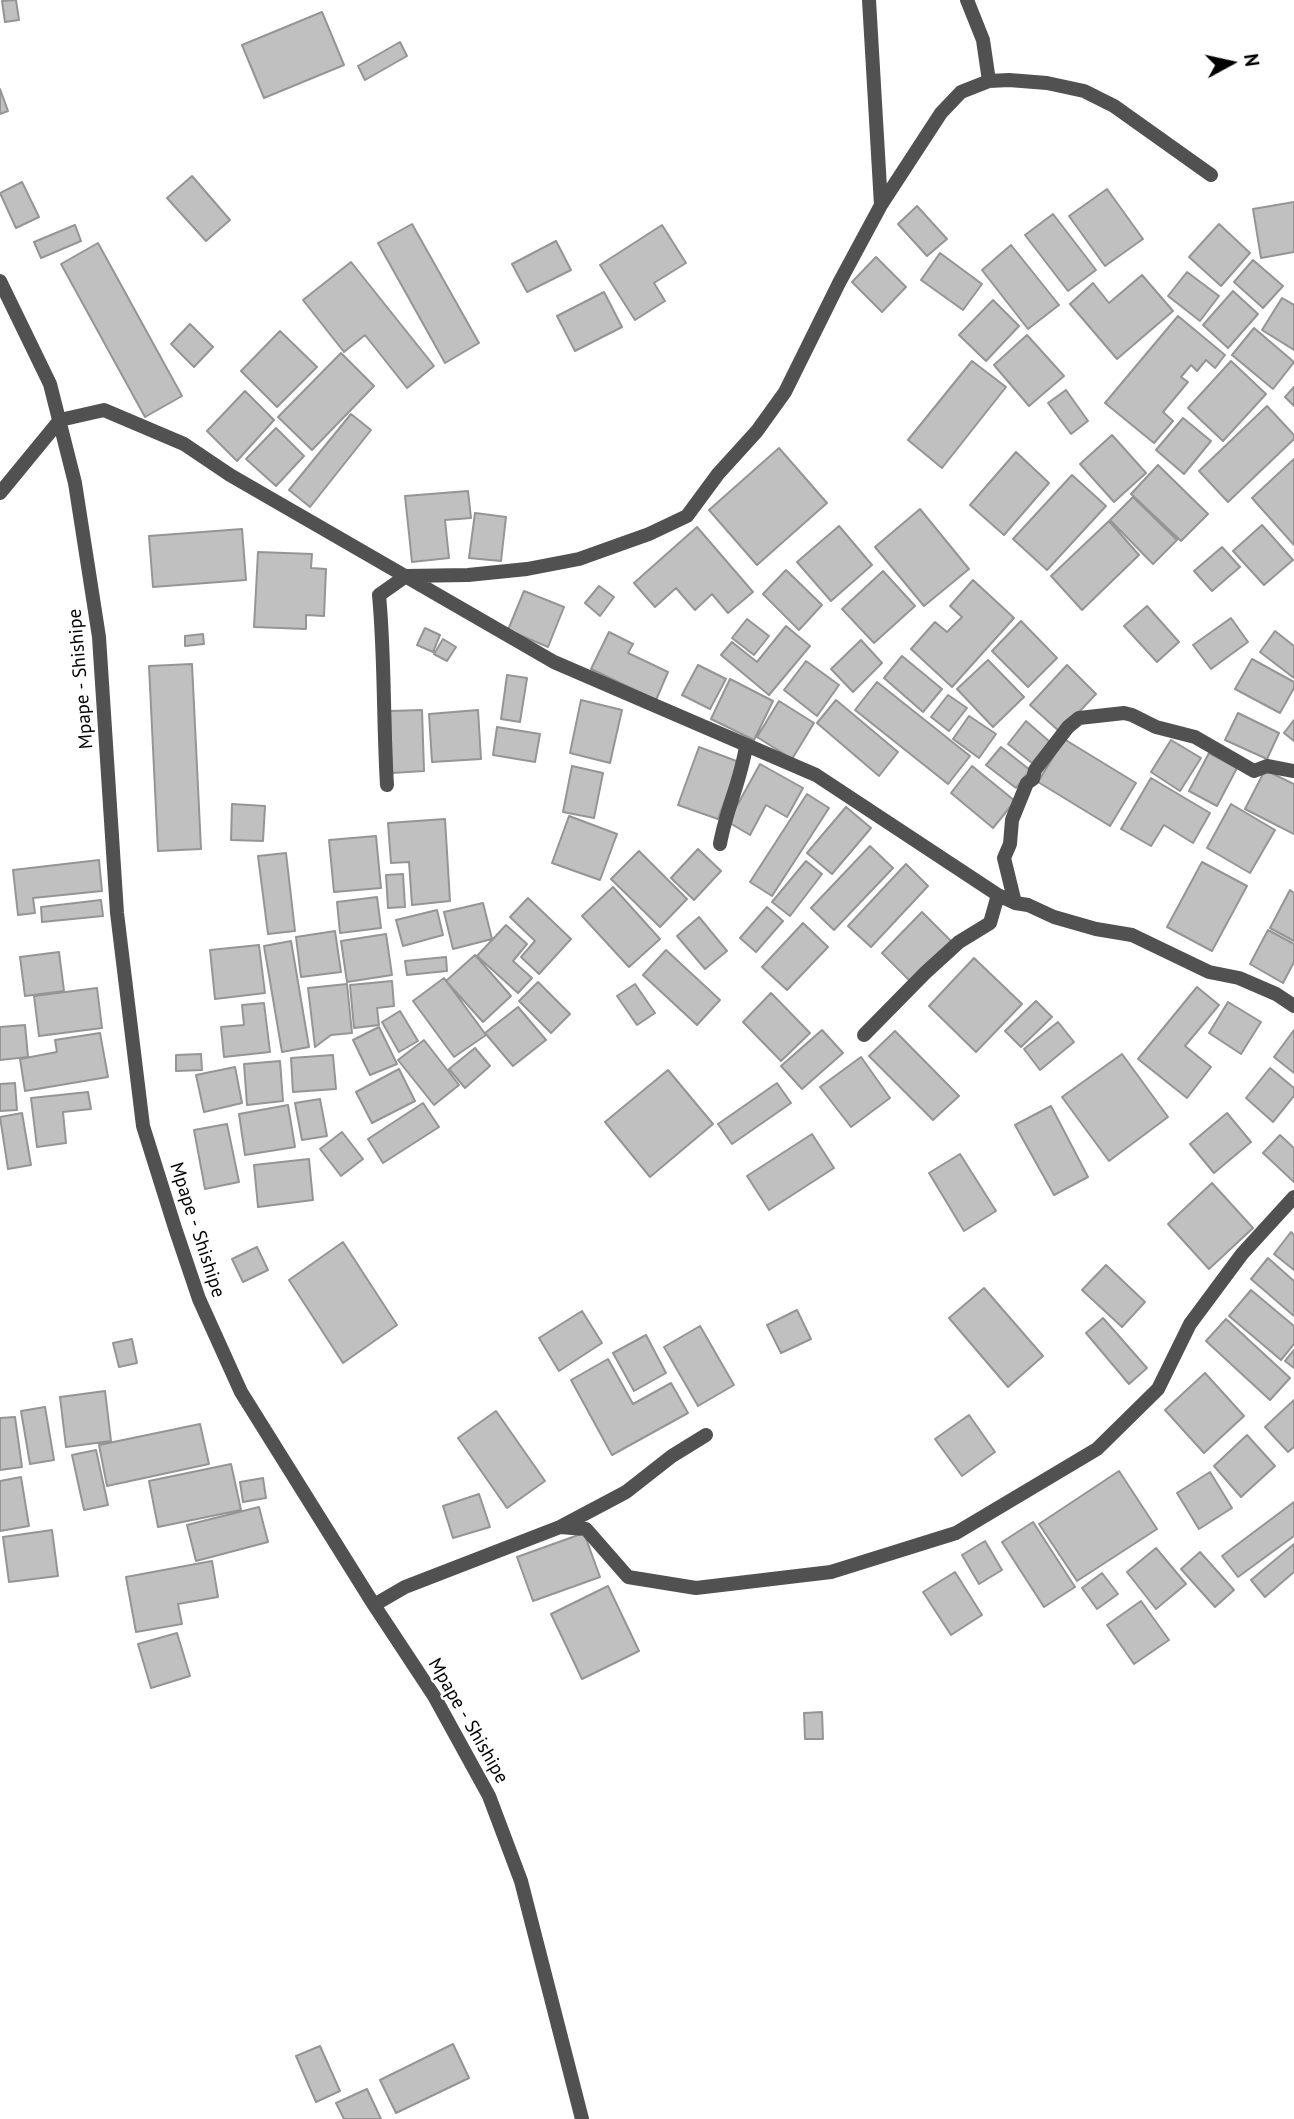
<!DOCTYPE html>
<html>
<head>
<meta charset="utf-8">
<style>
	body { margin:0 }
	#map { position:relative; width:1294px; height:2119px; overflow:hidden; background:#fff; font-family:"PT Sans",sans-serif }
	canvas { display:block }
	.north { position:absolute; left:1196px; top:28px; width:70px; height:70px; -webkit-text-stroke:5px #fff; paint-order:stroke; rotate:82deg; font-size:19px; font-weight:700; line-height:28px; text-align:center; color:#000 }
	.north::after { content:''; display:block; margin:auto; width:24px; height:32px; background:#000; clip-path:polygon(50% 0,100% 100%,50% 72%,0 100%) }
</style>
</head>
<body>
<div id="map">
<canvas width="1294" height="2119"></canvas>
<div class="north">N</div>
</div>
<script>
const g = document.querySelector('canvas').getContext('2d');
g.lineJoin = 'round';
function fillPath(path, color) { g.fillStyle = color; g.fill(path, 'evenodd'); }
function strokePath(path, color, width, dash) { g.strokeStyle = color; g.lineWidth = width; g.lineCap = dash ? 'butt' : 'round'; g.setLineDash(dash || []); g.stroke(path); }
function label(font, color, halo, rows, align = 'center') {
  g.font = font + ' "PT Sans",sans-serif'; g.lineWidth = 5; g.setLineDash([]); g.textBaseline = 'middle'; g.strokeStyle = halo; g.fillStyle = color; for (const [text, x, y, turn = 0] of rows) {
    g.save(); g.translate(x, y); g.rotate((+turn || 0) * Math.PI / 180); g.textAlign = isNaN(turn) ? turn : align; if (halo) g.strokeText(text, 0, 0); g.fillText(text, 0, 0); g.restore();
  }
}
const building = new Path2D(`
	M16,0L19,20L5,22L2,1Z
	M322,12L344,65L264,98L242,45Z
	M400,42L407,56L365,80L358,66Z
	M0,89L8,111L0,114Z
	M192,176L230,220L206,241L167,198Z
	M22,182L39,217L16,228L0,193Z
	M1107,189L1143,239L1105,266L1069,216Z
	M1294,202V252L1261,258L1253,209Z
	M917,206L947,239L927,256L898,224Z
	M1053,214L1096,270L1068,291L1025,235Z
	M412,224L479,343L445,363L378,243Z
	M1219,224L1250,253L1221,286L1189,257Z
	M75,225L81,241L41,258L34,242Z
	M662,225L686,263L654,283L665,301L635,320L600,265Z
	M556,241L571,270L527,292L512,264Z
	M98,243L182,396L145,417L61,264Z
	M1011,245L1059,305L1028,329L982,270Z
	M940,253L982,284L963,310L921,280Z
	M876,257L906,287L882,312L852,282Z
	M1253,260L1283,286L1263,308L1234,282Z
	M351,262L434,366L407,388L365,335L344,352L303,300Z
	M1187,272L1219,296L1200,321L1168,296Z
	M1142,275L1173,311L1117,359L1070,304L1093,283L1109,303Z
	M1233,291L1258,314L1228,348L1203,325Z
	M604,292L622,327L575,351L557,316Z
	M1282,298L1294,305V350L1262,330Z
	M993,300L1019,326L986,361L959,335Z
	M1178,316L1225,355L1215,368L1206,360L1197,371L1191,365L1181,377L1188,382L1163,412L1173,421L1154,443L1105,403Z
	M190,324L213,347L194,367L171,344Z
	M1254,328L1294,362L1273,389L1232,355Z
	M280,331L317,367L277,407L241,371Z
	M1027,335L1064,376L1029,406L994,365Z
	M341,353L374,386L312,450L278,417Z
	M972,361L1006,387L942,468L908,440Z
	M1231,361L1266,394L1223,441L1188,408Z
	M1294,387V406L1285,397Z
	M1066,390L1088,421L1071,434L1048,403Z
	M245,391L274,420L237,461L207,431Z
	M1267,406L1294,435V439L1228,502L1199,471Z
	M351,414L371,430L310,507L289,490Z
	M1183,418L1211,441L1184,474L1156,450Z
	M276,428L304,456L276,486L246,459Z
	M1112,435L1146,473L1114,502L1080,464Z
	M779,448L827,503L757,565L709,510Z
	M1016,452L1049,483L1004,535L970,505Z
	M1294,459V545L1252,498Z
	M1158,465L1208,514L1181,541L1131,494Z
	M1072,475L1106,506L1047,570L1013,539Z
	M468,491L471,518L445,520L449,558L412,562L405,496Z
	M1133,497L1177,540L1153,564L1110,520Z
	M920,509L969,569L924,606L875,547Z
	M475,513L506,517L501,561L469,558Z
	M1109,521L1139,555L1082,610L1051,576Z
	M1262,525L1293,560L1264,585L1233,551Z
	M839,526L872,565L831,601L797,562Z
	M697,527L753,592L728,613L712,594L695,610L676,588L655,607L634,583Z
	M242,529L246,580L153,587L149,536Z
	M1222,547L1240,567L1212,591L1194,571Z
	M258,552L312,554L311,568L326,569L324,616L306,615V629L254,627Z
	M786,570L822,605L799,630L763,594Z
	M883,571L915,606L874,643L842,609Z
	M973,580L1014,618L952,687L911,649L935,622L947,632L962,617L950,606Z
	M599,586L614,597L600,616L585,603Z
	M524,591L564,607L548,647L508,630Z
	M1147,606L1179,642L1157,662L1124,626Z
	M1231,618L1248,642L1211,669L1193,645Z
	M747,619L769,636L754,655L732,638Z
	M1021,621L1057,658L1028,687L992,651Z
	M786,626L810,646L769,695L721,655L732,642L757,662Z
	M425,628L440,635L433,652L417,645Z
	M1275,631L1294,646V678L1260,652Z
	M609,632L633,644L628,653L668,672L656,700L591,669Z
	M203,634L204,644L185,646V636Z
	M443,639L456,647L447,661L434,654Z
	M861,640L882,663L853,692L831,669Z
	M902,656L942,689L923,712L884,678Z
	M1252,659L1294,682V688L1280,713L1235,689Z
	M988,660L1024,697L993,727L957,689Z
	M806,661L839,685L817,716L784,690Z
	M192,664L201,849L158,851L149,666Z
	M698,665L726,679L710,709L682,695Z
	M1067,665L1096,694L1060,732L1030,705Z
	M507,675L527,678L520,722L501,719Z
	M730,679L773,701L754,740L711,719Z
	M877,682L970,756L948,784L855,710Z
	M948,695L967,708L949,731L931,717Z
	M581,700L622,710L610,763L570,753Z
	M836,700L898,752L879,776L817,723Z
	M779,701L814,723L792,759L757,737Z
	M422,710L424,771L392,773L390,711Z
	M478,710L481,759L432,762L429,714Z
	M1238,713L1279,733L1267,759L1225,740Z
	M969,716L996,734L979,758L953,739Z
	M1294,720V741L1284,733Z
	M1026,721L1050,742L1032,763L1008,744Z
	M497,727L540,734L535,762L493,755Z
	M1064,739L1136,783L1110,826L1038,782Z
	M1171,740L1201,758L1180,791L1151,772Z
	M699,747L739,762L718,819L678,805Z
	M1001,747L1030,770L1016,788L986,765Z
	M1209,753L1237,768L1217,806L1189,791Z
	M760,764L803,788L787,817L766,805L750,835L728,822Z
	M572,766L603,773L594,818L563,812Z
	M972,766L1015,801L993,828L951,793Z
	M1265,770L1294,784V834L1245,809Z
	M1151,778L1210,813L1193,843L1164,825L1151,846L1121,829Z
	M807,794L829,808L772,896L750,882Z
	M232,804L265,806L263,841L231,840Z
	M1231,804L1275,830L1250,873L1207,848Z
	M846,807L871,828L832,874L807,853Z
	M569,816L617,834L600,880L552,863Z
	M445,819L450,901L412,905L409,862L391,863L388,823Z
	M376,836L381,888L334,892L329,840Z
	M870,846L893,868L834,930L811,908Z
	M698,849L721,871L694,900L671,878Z
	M639,851L687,899L660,927L611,879Z
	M286,853L295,931L268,934L258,856Z
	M99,860L102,891L33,898L35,913L18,915L13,870Z
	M806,861L822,874L790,916L772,902Z
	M1202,862L1247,886L1212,951L1167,927Z
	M906,864L928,886L871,947L848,926Z
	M403,874L405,907L388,908L386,875Z
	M613,887L660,939L629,967L582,916Z
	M1290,890L1294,893V941L1270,928Z
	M377,897L381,928L340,933L337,902Z
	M528,898L571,939L539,974L521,957L535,941L510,917Z
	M101,900L103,916L42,922L41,907Z
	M483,903L492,939L453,949L444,912Z
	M767,907L783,921L756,952L740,938Z
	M437,910L443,935L403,946L396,920Z
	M922,912L952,942L912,983L882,953Z
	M699,917L727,951L705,969L677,936Z
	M803,923L828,947L787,990L762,967Z
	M506,925L527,944L513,961L532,978L518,993L477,956Z
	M1268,930L1294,944V962L1283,983L1250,964Z
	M335,931L341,972L301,977L296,937Z
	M386,934L392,975L347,982L341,941Z
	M291,941L309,1047L282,1052L264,946Z
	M259,945L265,993L215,999L210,950Z
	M666,950L720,1000L697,1025L643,975Z
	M59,952L64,991L25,996L20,957Z
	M475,955L511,996L483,1022L446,981Z
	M446,957L447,971L407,975L405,961Z
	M974,958L1022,1004L976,1052L929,1006Z
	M444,978L486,1035L454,1057L413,1001Z
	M392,981L394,1006L377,1008L379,1025L354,1028L350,985Z
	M538,982L570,1014L551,1033L519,1001Z
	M347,984L352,1033L331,1035L315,1047L308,988Z
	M635,984L655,1013L637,1025L617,996Z
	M1197,987L1219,1005L1185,1046L1211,1067L1187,1098L1138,1059Z
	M97,988L102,1028L39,1036L34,996Z
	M771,993L810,1033L781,1061L743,1022Z
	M1036,1001L1052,1017L1021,1047L1005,1031Z
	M1228,1002L1261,1022L1241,1054L1209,1033Z
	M264,1003L270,1052L224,1057L221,1027L244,1025L242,1005Z
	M518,1007L546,1040L513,1066L485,1033Z
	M400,1011L418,1041L399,1052L382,1022Z
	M1058,1022L1074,1042L1040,1070L1024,1049Z
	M25,1025L28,1057L0,1060V1027Z
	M379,1027L397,1064L370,1075L353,1040Z
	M822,1030L843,1053L802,1089L781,1066Z
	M1294,1030V1073L1274,1057Z
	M895,1031L959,1096L933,1120L869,1056Z
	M100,1033L108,1077L25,1091L20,1059L57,1052L55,1040Z
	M424,1040L459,1085L434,1105L398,1060Z
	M475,1048L490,1066L465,1088L449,1069Z
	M201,1054L202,1070L176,1071V1055Z
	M1122,1054L1168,1117L1109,1161L1062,1097Z
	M333,1055L336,1089L293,1092L291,1058Z
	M861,1057L890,1098L851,1127L820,1087Z
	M280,1061L283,1101L247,1105L244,1064Z
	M235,1067L242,1103L204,1112L196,1075Z
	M1270,1068L1294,1088V1096L1273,1122L1246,1098Z
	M399,1069L415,1101L372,1123L356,1092Z
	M668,1070L713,1124L650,1177L605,1122Z
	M15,1083L17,1110L0,1111V1084Z
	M777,1083L791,1103L732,1144L718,1124Z
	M88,1092L91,1109L63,1112L66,1143L37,1147L31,1098Z
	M320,1099L327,1136L302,1140L295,1103Z
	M423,1103L439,1127L383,1163L368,1139Z
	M288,1105L295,1147L245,1155L239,1114Z
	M1051,1106L1088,1177L1054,1195L1015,1125Z
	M22,1113L31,1165L8,1169L0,1117Z
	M1227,1113L1251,1142L1214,1173L1190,1144Z
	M227,1124L239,1182L205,1189L194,1130Z
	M342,1132L363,1159L341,1176L320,1149Z
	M812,1134L834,1168L769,1210L747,1176Z
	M1280,1135L1294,1148V1182L1263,1153Z
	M960,1154L996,1211L964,1231L929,1173Z
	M309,1159L313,1200L258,1207L254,1165Z
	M1212,1183L1253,1228L1209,1269L1168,1224Z
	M1291,1232L1294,1235V1270L1274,1254Z
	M343,1242L397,1325L343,1363L289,1280Z
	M257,1247L268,1270L243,1282L232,1259Z
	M1268,1258L1294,1281V1316L1251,1279Z
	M1106,1265L1145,1302L1122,1327L1082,1290Z
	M984,1288L1043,1356L1008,1387L949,1318Z
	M1251,1290L1294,1326V1344L1281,1360L1229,1316Z
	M797,1310L811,1339L781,1353L767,1325Z
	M582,1311L602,1343L559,1371L539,1338Z
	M1103,1318L1147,1368L1129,1384L1086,1333Z
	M1226,1319L1290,1378L1270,1400L1206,1341Z
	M700,1326L734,1385L698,1406L664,1347Z
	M646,1335L666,1373L634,1391L613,1353Z
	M132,1339L137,1363L119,1367L113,1343Z
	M1294,1350V1368L1285,1361Z
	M608,1359L633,1404L671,1383L688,1413L612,1455L571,1380Z
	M1205,1373L1244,1416L1204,1453L1165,1410Z
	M105,1391L111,1441L66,1447L60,1397Z
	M1294,1400V1447L1288,1452L1265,1427Z
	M45,1407L54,1460L30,1464L21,1411Z
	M496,1411L545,1481L507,1508L458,1438Z
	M969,1415L995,1452L962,1476L935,1439Z
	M15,1417L22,1467L0,1470V1418Z
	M200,1424L209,1464L107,1486L99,1445Z
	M1247,1435L1275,1466L1241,1497L1214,1466Z
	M96,1450L108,1505L84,1510L72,1455Z
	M231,1464L241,1510L158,1527L149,1481Z
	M1119,1471L1157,1529L1077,1581L1039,1524Z
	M1210,1472L1232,1508L1199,1529L1177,1493Z
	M21,1477L29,1526L0,1531V1481Z
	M263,1478L266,1498L243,1502L240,1482Z
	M479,1494L490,1527L453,1538L443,1506Z
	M1294,1502V1536L1238,1577L1222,1556Z
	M259,1507L268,1542L196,1561L187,1525Z
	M1033,1522L1075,1587L1044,1607L1002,1542Z
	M52,1530L58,1576L9,1582L3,1537Z
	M584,1533L600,1577L533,1601L517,1557Z
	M985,1541L1002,1570L979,1584L962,1555Z
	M1294,1544V1572L1265,1597L1251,1580Z
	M1156,1548L1186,1584L1156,1609L1127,1572Z
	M1200,1552L1234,1590L1215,1607L1181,1569Z
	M212,1561L218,1597L178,1604L182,1624L136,1632L126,1577Z
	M955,1572L982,1615L951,1635L923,1592Z
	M1102,1573L1118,1594L1097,1609L1082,1588Z
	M608,1586L639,1651L582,1679L551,1614Z
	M1141,1601L1169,1640L1134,1664L1107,1625Z
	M177,1633L190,1676L151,1688L138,1644Z
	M822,1712L823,1739H805L804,1713Z
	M453,2044L469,2078L396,2113L380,2080Z
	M320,2046L340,2091L316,2102L296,2056Z
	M367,2089L381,2119H344L336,2103Z`);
fillPath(building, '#c0c0c0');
strokePath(building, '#959595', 2);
strokePath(new Path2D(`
	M869,0L881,205
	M967,0L983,40L989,81
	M0,281L50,384L75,483L99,637L117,913L143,1126L175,1228L199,1299L241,1392L374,1605L434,1696L489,1796L521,1881L582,2119
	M0,493L60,420L104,410L184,444L230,475L554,662L816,775L998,895L1015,903L1028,905L1054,917L1096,929L1132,935L1209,972L1239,978L1276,994L1294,1006
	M387,785C383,721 385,658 379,595L406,576L468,575L527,569L579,559L649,534L687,516L718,474L757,431L785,392L839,283L881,205L941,113L961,92L989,81L1009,80L1047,83L1084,91L1114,106L1211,175
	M720,844C726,810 741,780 746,746
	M1015,903L1004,858L1010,844L1012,820L1027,783L1033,779L1035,770L1068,727L1079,718L1124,713L1132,715L1156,727L1195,737L1254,771L1267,766L1294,771
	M864,1035L925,973L959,942L990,923L998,895
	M560,1527L586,1529L628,1577L696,1588L831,1572L956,1533L1097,1449L1158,1389L1190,1324L1242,1254L1294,1197
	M374,1605L405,1587L560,1527L626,1492L672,1456L706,1435`), '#515151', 14);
label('19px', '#000', '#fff', [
	["Mpape - Shishipe",81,679,-95],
	["Mpape - Shishipe",197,1230,72],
	["Mpape - Shishipe",468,1721,60]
]);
</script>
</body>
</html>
